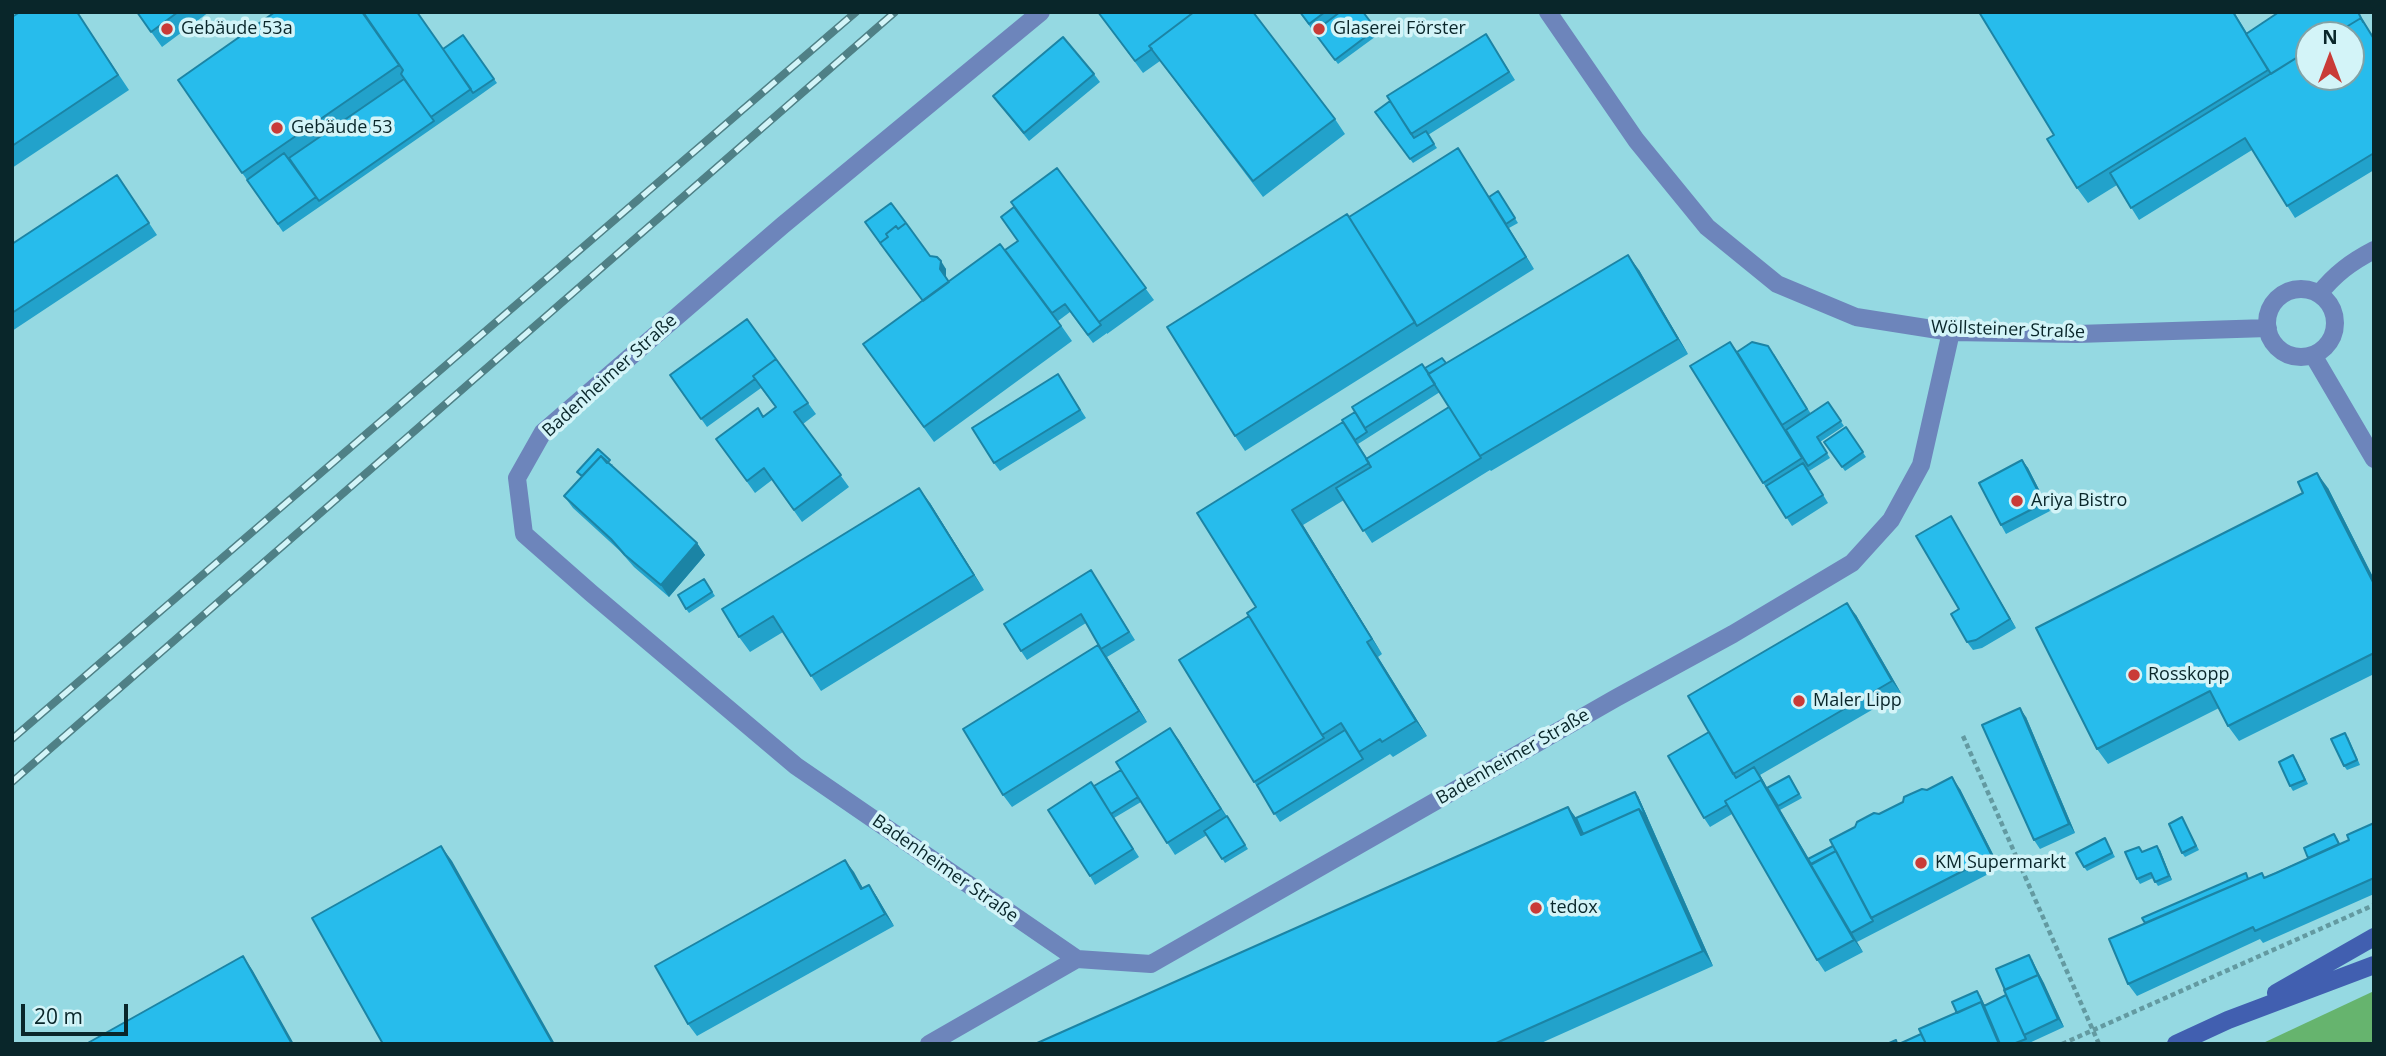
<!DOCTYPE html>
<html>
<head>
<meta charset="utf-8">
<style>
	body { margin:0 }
	#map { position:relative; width:2386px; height:1056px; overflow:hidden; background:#95d9e2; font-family:"Open Sans",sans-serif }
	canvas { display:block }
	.frame { position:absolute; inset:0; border:14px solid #09262a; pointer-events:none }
	.north { position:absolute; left:2295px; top:21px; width:70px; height:70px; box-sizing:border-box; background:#d3f4f8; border:2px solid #82a2a6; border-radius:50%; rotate:0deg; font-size:19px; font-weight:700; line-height:28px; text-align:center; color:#09262a }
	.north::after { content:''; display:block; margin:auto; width:24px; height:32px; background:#c93b37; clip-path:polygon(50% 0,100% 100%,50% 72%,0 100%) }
	.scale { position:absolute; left:21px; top:1004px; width:107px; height:32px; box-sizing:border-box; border:4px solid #09262a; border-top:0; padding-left:9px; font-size:21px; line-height:24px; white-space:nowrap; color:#09262a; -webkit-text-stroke:5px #d3f4f8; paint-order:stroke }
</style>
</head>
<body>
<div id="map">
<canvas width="2386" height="1056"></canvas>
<div class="frame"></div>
<div class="north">N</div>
<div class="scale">20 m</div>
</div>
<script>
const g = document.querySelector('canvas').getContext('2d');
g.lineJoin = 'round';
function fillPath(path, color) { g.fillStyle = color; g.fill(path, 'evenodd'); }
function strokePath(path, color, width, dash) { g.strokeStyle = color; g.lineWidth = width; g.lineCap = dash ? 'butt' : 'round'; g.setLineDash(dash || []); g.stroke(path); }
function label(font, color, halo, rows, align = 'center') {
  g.font = font + ' "Open Sans",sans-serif'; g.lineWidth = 7; g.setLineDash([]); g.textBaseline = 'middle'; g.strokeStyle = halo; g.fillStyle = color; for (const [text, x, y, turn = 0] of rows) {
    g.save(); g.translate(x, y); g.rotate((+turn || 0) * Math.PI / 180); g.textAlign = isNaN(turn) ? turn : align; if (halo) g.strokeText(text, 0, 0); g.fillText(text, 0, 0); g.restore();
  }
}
fillPath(new Path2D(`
	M2374,991V1044H2261Z`), '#66b46e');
strokePath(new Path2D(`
	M1963,736L2099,1044
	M2062,1044L2374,905`), '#639aa1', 4.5, [5, 3.5]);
strokePath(new Path2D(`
	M1041,12L783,225L543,432L517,478L524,534L591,593L796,766L1077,959L1151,964L1616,698L1733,634L1852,563L1891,520L1921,465L1951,332
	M1548,12L1636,140L1707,227L1777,284L1856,317L1951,332L2077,334L2268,328
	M2267 323a34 34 0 1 1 68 0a34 34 0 1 1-68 0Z
	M2319,294C2335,274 2351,262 2374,250
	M2313,355L2374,459
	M929,1044L1077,959`), '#6d85bb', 18);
strokePath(new Path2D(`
	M2276,993L2374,937
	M2176,1044L2228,1020L2374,965`), '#415fb0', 18);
const rail = new Path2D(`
	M12,739L856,12
	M12,782L895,12`);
strokePath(rail, '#4f8086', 8);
strokePath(rail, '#d3f4f8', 5, [16]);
fillPath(new Path2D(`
	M77,12L129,90L12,168V17Z
	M137,12H209L162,47Z
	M417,12L476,98L322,205L291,161L290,162L322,205L283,232L178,80Z
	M1098,12L1335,119L1345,134L1263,197L1160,61L1143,73Z
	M1299,12H1363L1379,34L1338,64Z
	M1979,12H2234L2247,33L2358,12L2374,38V170L2295,218L2252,150L2139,220L2117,185L2088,203L2077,188L2054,135Z
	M1486,34L1515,80L1428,135L1437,148L1413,163L1375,112Z
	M463,35L497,83L476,98L443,49Z
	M1094,74L1100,82L1029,141L993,96Z
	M1458,148L1489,197L1498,191L1518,223L1509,228L1534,269L1245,451L1235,436L1349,217Z
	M1057,168L1154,300L1107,334V333L1093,343L1070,312L1058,321L1072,341L934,442L874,359L923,301L930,256L946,269V277L949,282L1005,250L1018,241L1014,207Z
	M117,175L157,235L12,331V244Z
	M1639,270L1688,354L1491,471L1490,470L1372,543L1344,500L1303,525L1382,654L1378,657L1427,736L1393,757L1390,754L1280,822L1254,782L1249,616L1256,607L1197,513L1343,422L1425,368L1446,363ZM1440,392L1449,407L1367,458L1358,444Z
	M747,319L816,414L803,424L849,487L802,522L772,480L755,493L716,439L763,417L776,408L761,388L707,427L670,375Z
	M1730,342L1737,351L1774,354L1811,414L1828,402L1844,426L1820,442L1830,458L1809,471L1828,503L1792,526L1772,495L1763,483Z
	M1058,374L1086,418L1000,471L994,463Z
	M1846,427L1866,457L1845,471L1824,442Z
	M2022,460L2028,468L2050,511L2006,534L2001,525Z
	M613,464L611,466L697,543L705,555L669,597L634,567L620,551L573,508L564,496L581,477L577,472Z
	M2328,488L2374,579V674L2239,741L2228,726L2219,708L2108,764L2097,749Z
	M930,503L984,590L821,691L783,632L750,652L739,637Z
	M1951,516L2016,628L1982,648L1973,650L1967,642L1959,609Z
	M1091,570L1135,640L1107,657L1147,722L1012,807L1003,795L1098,645L1086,623L1027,660L1021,651Z
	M704,579L715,596L689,613L686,609Z
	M1856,615L1901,693L1760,775L1767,788L1792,780L1802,798L1780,810L1809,859L1833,846L1879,814L1927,790L1960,789L2000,868L1857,942L1856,941L1863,952L1825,972L1817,960L1732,814L1710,827L1704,818L1709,732Z
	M2026,717L2075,833L2040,849L2034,840Z
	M1170,728L1248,849L1225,863L1207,835L1175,855L1141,802L1114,818L1139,857L1095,885L1090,876L1094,786L1121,770Z
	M2348,737L2360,765L2347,770L2344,766Z
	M2296,759L2308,784L2293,791L2290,786Z
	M1638,796L1713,966L1539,1044H1035L1568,807L1576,818Z
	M2182,817L2199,850L2185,857L2182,853Z
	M2374,823V894L2263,943L2260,939L2137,996L2128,984L2249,878L2262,873L2265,877L2308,858L2337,838L2340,844L2349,840Z
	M2105,838L2115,857L2087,871L2084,867Z
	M2160,850L2172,880L2158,886L2153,878L2140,884L2137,879L2143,852Z
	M845,860L863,888L869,885L877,897L894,926L697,1036L688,1024Z
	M2032,959L2064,1027L2027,1044H1899L1921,1034L1957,1013L1980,995L1985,1006L2006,995Z`), '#22a2cb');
fillPath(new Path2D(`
	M1458,148L1466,160L1534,269L1526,257Z
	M1628,255L1639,270L1688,354L1678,339Z
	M941,261L946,269V278L940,269Z
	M2022,460L2028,468L2050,511L2044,503Z
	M2317,473L2328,488L2374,579V584Z
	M919,488L930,503L984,590L974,575Z
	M1292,510L1303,525L1382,654L1372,639Z
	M1951,516L1956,525L2016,628L2010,619Z
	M697,543L705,555L669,597L661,585Z
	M1847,603L1856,615L1901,693L1892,681Z
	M1367,642L1378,657L1427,736L1416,721Z
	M1098,645L1107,657L1147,722L1139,711Z
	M2020,708L2026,717L2075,833L2069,824Z
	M1170,728L1179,740L1229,821L1221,809Z
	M1754,767L1760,775L1863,952L1854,940Z
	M1952,777L1960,789L2000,868L1992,856Z
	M1635,792L1638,796L1713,966L1703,951L1639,809Z
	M1568,807L1579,822L1589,845L1581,835Z
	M441,846L452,861L555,1044H553Z
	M2157,846L2160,850L2172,880L2169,876Z
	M845,860L854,872L870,901L861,889Z
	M869,885L877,897L894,926L885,914Z
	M2029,955L2044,983L2064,1027L2058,1019Z
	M243,956L253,971L294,1044H292Z`), '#1b84a5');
const building = new Path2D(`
	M20,12H77L118,75L12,146V17Z
	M137,12H178L151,32Z
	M275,12H362L399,65L242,173L178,80Z
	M363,12H417L471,89L431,117L401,74L403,70Z
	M1098,12H1194L1149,46L1152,49L1135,61Z
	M1194,12H1253L1335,119L1253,181L1149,46Z
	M1300,12H1325L1309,24Z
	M1340,12H1363L1376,29L1335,60L1314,32Z
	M1979,12H2233L2268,70L2077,188L2047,139L2054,135Z
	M2279,12H2358L2363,22L2361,18L2333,35H2309V50L2271,74L2246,34Z
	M2361,18L2374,39V153L2287,206L2245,138L2131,208L2110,173L2309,50V77H2351V35H2333Z
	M1486,34L1509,72L1411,134L1387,96Z
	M463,35L494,79L473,93L443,49Z
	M1063,37L1094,74L1024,133L993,96Z
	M404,79L434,121L319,201L289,158Z
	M1390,101L1414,138L1426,131L1434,144L1410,159L1375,112Z
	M1458,148L1526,257L1417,326L1349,217Z
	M284,153L316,197L278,224L247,180Z
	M1057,168L1146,288L1099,322L1011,202Z
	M117,175L149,223L12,313V244Z
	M1498,191L1515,218L1506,224L1489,197Z
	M891,203L906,223L898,229L896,226L886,234L888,237L880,243L883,247L865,222Z
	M1014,207L1101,325L1088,335L1065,304L1052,313L1005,250L1018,241L1001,217Z
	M1347,214L1415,322L1235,436L1167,327Z
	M906,223L930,256L937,257L941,261L940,269L949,282L923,301L880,243L888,237L886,234L896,226L898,229Z
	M1000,244L1061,326L924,427L863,344Z
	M1628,255L1678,339L1480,456L1428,374Z
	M747,319L776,359L753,376L755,379L701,419L670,375Z
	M1730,342L1802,458L1763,483L1690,366Z
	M1752,342L1768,346L1807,409L1782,425L1737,352Z
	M1442,358L1446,363L1429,374L1425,368Z
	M776,359L808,403L794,412L841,475L794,510L764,468L747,481L716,439L758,408L763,417L776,407L753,376Z
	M1422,364L1435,384L1365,428L1352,407Z
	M1058,374L1080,410L994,463L972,428Z
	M1828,402L1841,421L1817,437L1827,453L1808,466L1786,430Z
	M1449,407L1481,458L1363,531L1336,488L1371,467L1366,459Z
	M1355,412L1367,432L1355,440L1342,420Z
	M1343,422L1369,463L1292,510L1372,639L1367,642L1416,721L1382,742L1380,739L1359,752L1341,723L1322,735L1247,613L1256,607L1197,513Z
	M1846,427L1863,452L1842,467L1824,442Z
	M598,449L610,460L607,463L601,456L582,476L577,472Z
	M601,456L697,543L661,585L625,555L611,539L564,496Z
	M2022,460L2044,503L2001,525L1979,483Z
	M1803,463L1823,495L1786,518L1766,486Z
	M2317,473L2374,584V653L2228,726L2210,691L2097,749L2036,628L2303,493L2298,482Z
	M919,488L974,575L811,676L773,616L739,637L722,609Z
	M1951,516L2010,619L1976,640L1967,642L1951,614L1959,609L1916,536Z
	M1091,570L1129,632L1101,649L1081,614L1021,651L1004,624Z
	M704,579L712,592L686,609L678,595Z
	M1847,603L1892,681L1733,774L1688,696Z
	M1249,616L1324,738L1254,782L1179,660Z
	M1098,645L1139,711L1003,795L963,729Z
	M2020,708L2069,824L2034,840L1982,725Z
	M1170,728L1221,809L1167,843L1116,762Z
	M1345,730L1363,759L1274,814L1257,785Z
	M1709,732L1736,778L1754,767L1764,784L1761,780L1725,801L1727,805L1704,818L1668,756Z
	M2345,733L2357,760L2344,766L2331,739Z
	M2293,755L2305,780L2290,786L2279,762Z
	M1121,770L1138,797L1111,814L1094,786Z
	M1789,776L1799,794L1778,806L1767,788Z
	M1952,777L1992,856L1871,918L1830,840L1855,827L1857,822L1874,813L1879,814L1903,802L1904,797L1922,789L1927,790Z
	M1761,780L1854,940L1817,960L1725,801Z
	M1091,782L1133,849L1090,876L1048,810Z
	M1635,792L1647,819L1639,809L1583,834L1576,818Z
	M1568,807L1581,835L1639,809L1703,951L1494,1044H1035Z
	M1227,816L1245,845L1222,859L1204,831Z
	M2182,817L2196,846L2182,853L2169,824Z
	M2374,823V878L2255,931L2253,927L2128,984L2109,939L2262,873L2264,878L2276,873L2349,840L2347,835Z
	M2334,834L2339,844L2308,858L2304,848Z
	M2105,838L2112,853L2084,867L2076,853Z
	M441,846L553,1044H383L312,918Z
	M1833,846L1836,851L1811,864L1808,859Z
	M2157,846L2169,876L2155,882L2151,873L2137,879L2125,852L2139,847L2142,852Z
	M1836,851L1873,921L1851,933L1811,865Z
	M845,860L861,889L869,885L885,914L688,1024L655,966Z
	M2246,873L2248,879L2145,923L2142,918Z
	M2029,955L2038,975L2005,990L1996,969Z
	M243,956L292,1044H86Z
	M2038,975L2058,1019L2024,1035L2004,990Z
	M1977,991L1984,1006L1981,1002L1957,1013L1952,1002Z
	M2006,995L2026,1039L2013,1044H2000L1984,1006Z
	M1981,1002L1999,1044H1926L1919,1029Z
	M1921,1034L1926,1044H1899Z
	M1896,1040L1897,1044H1887Z`);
fillPath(building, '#27bcec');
strokePath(building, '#1b84a5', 2);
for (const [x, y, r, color] of [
	[167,29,7,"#c93b37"],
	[1319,29,7,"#c93b37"],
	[277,128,7,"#c93b37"],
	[2017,501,7,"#c93b37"],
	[2134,675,7,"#c93b37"],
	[1799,701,7,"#c93b37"],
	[1921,863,7,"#c93b37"],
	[1536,908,7,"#c93b37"]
]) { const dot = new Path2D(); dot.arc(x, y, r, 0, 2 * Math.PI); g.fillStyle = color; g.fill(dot); strokePath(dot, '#d3f4f8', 2.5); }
label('18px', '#09262a', '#d3f4f8', [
	["Gebäude 53a",181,29],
	["Glaserei Förster",1333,29],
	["Gebäude 53",291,128],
	["Ariya Bistro",2031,501],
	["Rosskopp",2148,675],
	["Maler Lipp",1813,701],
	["KM Supermarkt",1935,863],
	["tedox",1550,908]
], 'left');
label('18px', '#09262a', '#d3f4f8', [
	["Wöllsteiner Straße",2008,330,2],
	["Badenheimer Straße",610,376,-42],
	["Badenheimer Straße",1513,757,-30],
	["Badenheimer Straße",945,869,35]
]);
</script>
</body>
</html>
